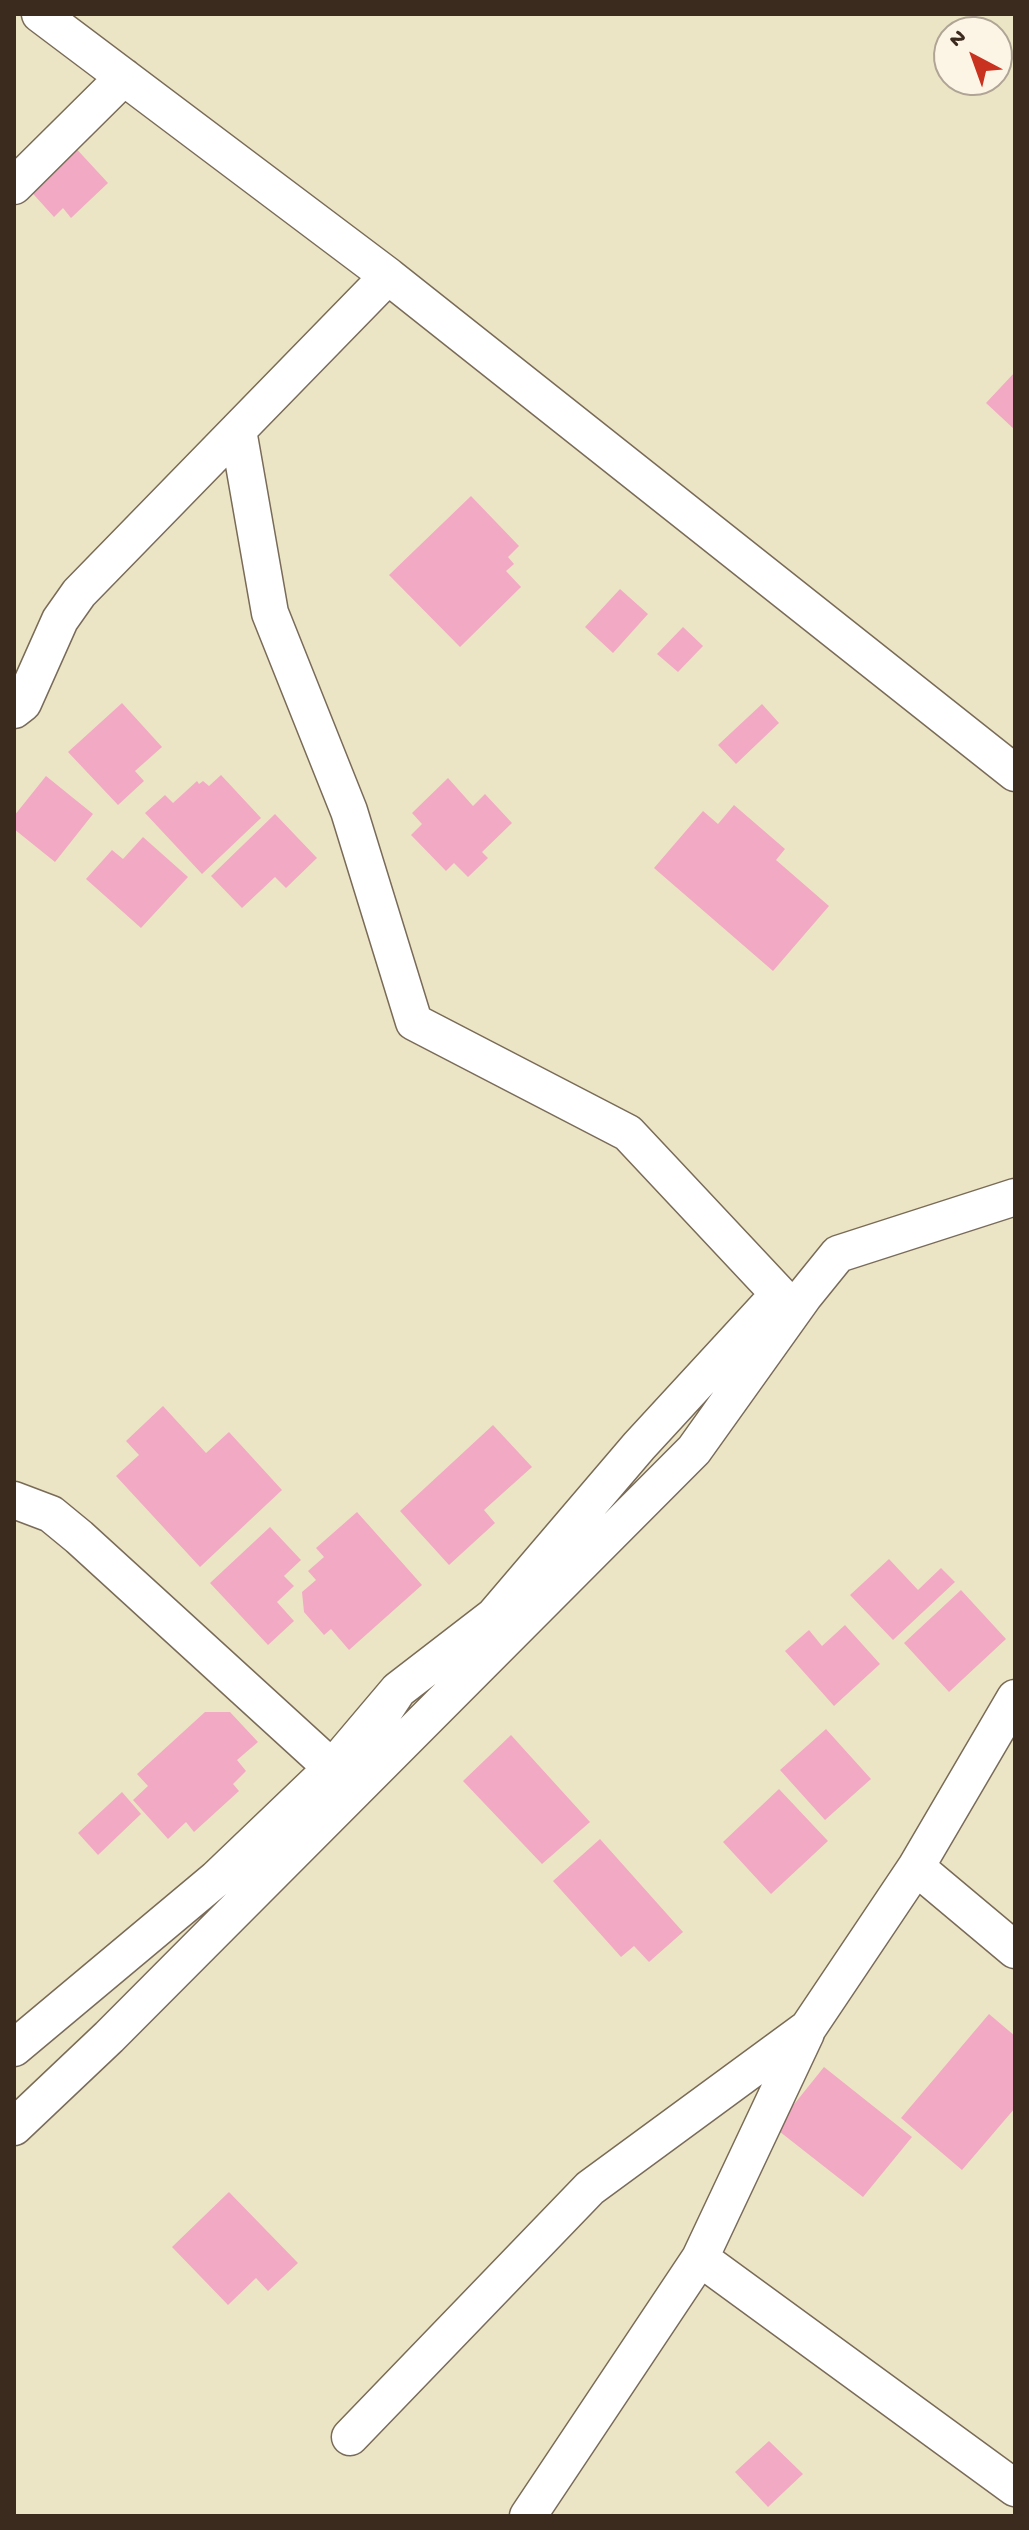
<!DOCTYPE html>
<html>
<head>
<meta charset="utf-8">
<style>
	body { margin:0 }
	#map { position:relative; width:1029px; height:2530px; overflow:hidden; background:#ece5c5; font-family:"Gochi Hand",sans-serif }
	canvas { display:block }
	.frame { position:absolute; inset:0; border:16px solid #3b2a1e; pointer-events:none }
	.north { position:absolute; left:933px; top:16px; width:80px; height:80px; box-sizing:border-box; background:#fcf5e5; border:2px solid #afa495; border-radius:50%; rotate:319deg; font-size:22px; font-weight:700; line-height:32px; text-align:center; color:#3b2a1e }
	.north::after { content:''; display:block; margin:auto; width:28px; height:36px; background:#c8321e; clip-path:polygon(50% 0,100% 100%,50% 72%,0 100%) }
</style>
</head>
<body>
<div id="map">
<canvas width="1029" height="2530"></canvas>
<div class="frame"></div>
<div class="north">N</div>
</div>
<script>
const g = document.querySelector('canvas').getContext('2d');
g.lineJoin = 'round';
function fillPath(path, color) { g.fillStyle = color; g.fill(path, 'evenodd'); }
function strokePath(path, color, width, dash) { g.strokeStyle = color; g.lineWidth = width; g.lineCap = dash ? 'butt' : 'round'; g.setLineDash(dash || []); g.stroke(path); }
fillPath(new Path2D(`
	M72,144L108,183L71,218L63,208L54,217L26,186Z
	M1015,372V430L986,403Z
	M471,496L519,546L508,557L514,564L506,571L521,587L460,647L389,575Z
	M620,589L648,614L613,653L585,627Z
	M683,627L703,646L678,672L657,654Z
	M122,703L162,747L135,771L144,781L118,805L68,752Z
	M762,704L779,723L736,764L718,745Z
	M221,775L261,818L202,874L145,813L165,795L173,803L197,781L199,784L203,781L209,786Z
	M46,776L93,814L55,862L14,829V816Z
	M448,778L473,806L485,794L512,823L482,852L488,858L468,877L454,863L446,871L411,835L422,824L412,813Z
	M734,805L785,849L776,860L829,906L773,971L654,868L703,811L718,824Z
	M275,814L317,858L286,888L275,877L242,908L211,876Z
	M143,837L188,877L141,928L86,879L112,850L123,859Z
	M163,1406L206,1453L229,1432L282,1490L200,1567L116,1476L139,1455L126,1441Z
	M493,1425L532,1467L484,1510L495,1523L449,1565L400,1511Z
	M357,1512L422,1585L349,1650L331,1629L324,1635L304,1612L302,1592L316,1580L308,1571L324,1557L316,1548Z
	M270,1527L301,1560L284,1576L294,1586L277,1602L294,1621L268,1645L210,1583Z
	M889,1559L918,1590L941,1568L955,1582L893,1640L850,1595Z
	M961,1590L1006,1639L949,1692L904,1643Z
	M845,1625L880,1664L834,1706L785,1651L809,1630L822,1646Z
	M205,1712H230L258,1742L237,1760L246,1771L233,1784L239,1791L194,1832L186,1822L168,1839L133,1800L148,1786L137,1774Z
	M826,1729L871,1779L825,1820L780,1770Z
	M511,1735L590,1822L542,1864L463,1781Z
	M779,1789L828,1841L771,1894L723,1842Z
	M122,1792L141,1814L98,1855L78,1833Z
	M600,1839L683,1932L649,1962L634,1946L621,1957L553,1881Z
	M989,2014L1015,2036V2108L962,2170L901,2118Z
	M824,2067L912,2137L863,2197L775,2128Z
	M229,2192L298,2263L268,2291L256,2278L228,2305L172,2247Z
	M769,2441L803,2474L768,2507L735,2472Z`), '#f1a9c4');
const minor = new Path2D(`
	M40,14L388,276L1015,773
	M14,186L124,77
	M238,430L270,613L349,811L414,1022L628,1133L779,1294L639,1446L494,1616L398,1690
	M14,710L23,703L60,620L79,593L388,276
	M14,1500L51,1514L79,1537L332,1768
	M916,1867L1015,1950
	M14,2048L216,1879L332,1768L398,1690L359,1749L377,1768
	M14,2127L109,2037L694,1450L804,1296L838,1254L1015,1197
	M700,2258L1015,2488
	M350,2437L590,2188L808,2028L916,1867L1015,1698
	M528,2516L700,2258L806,2033`);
strokePath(minor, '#796b58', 39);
strokePath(minor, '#fff', 36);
</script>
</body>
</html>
